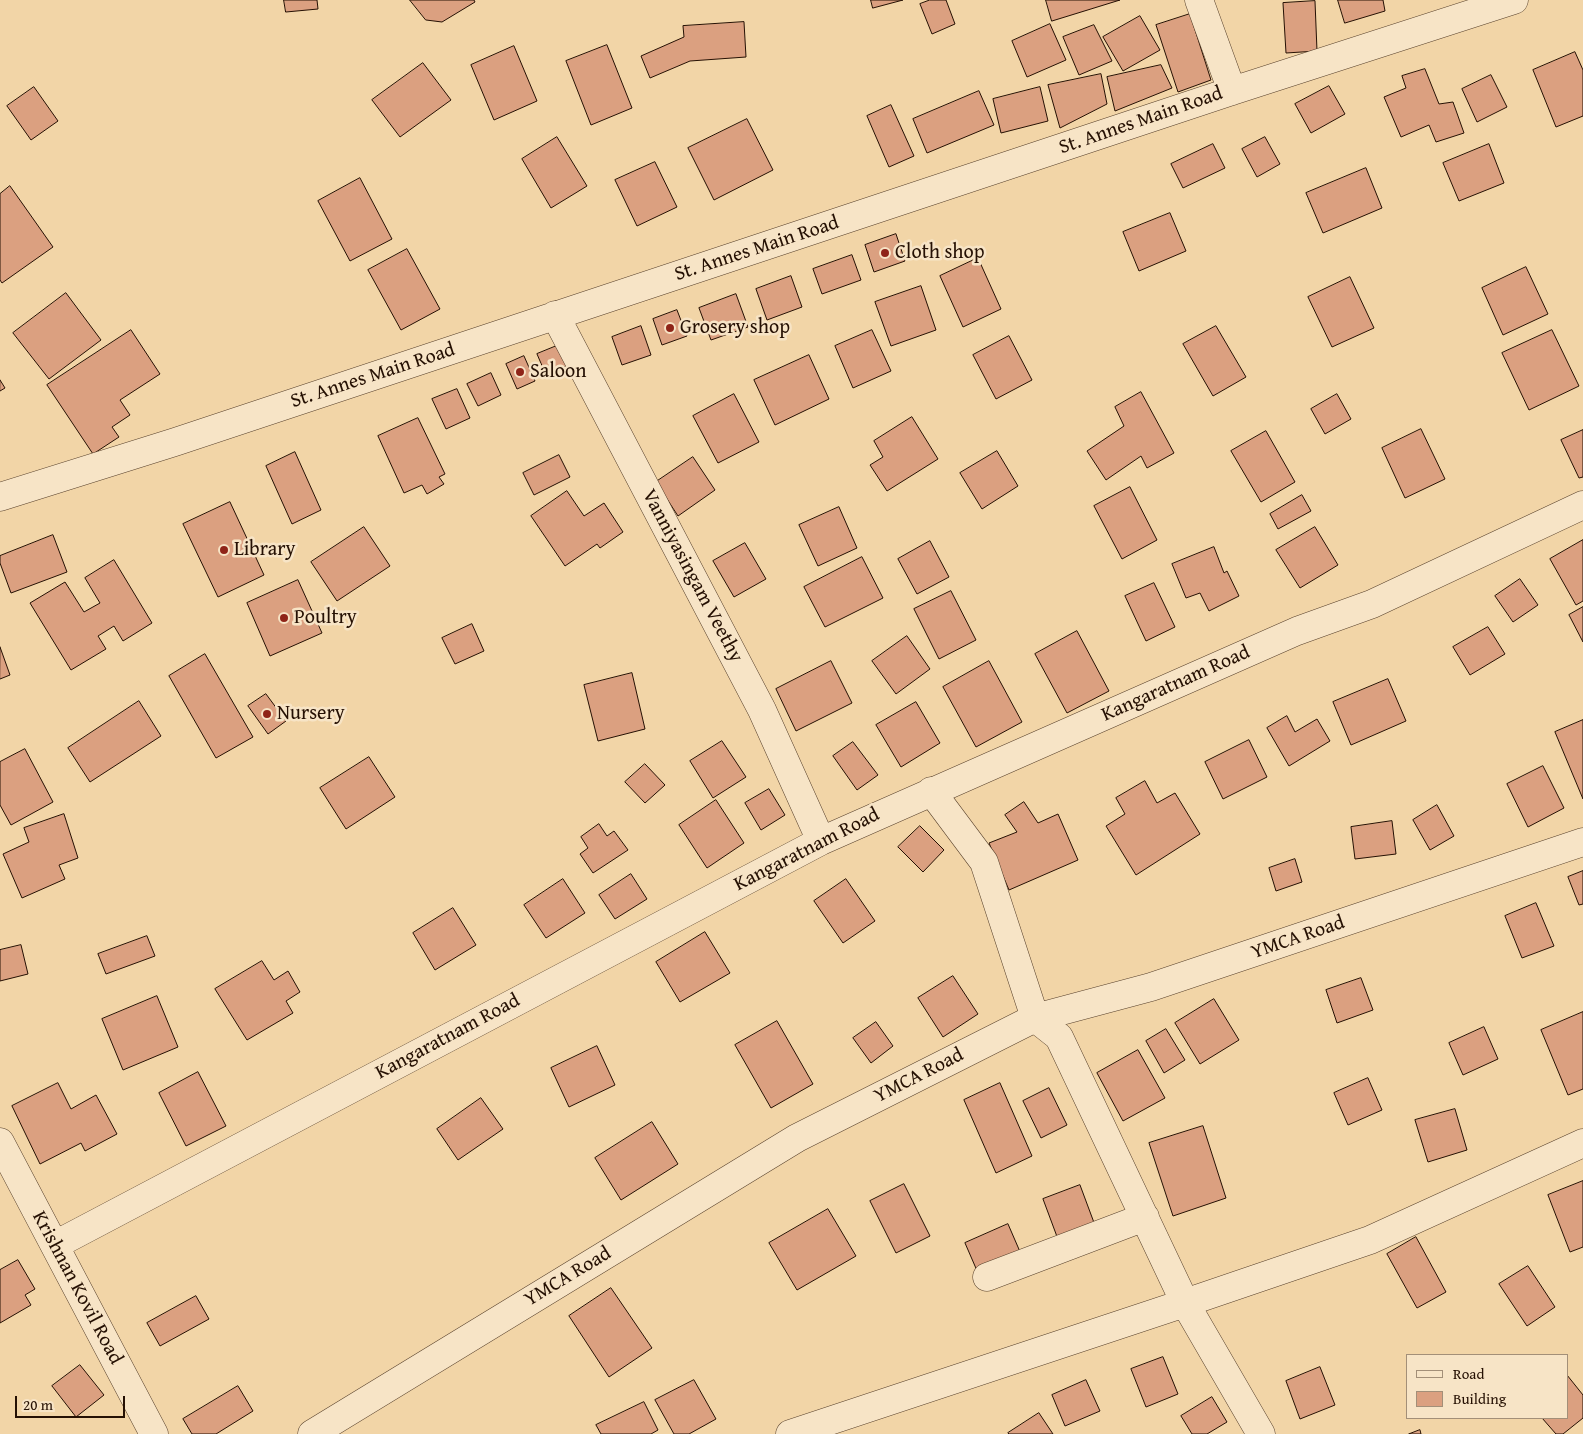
<!DOCTYPE html>
<html>
<head>
<meta charset="utf-8">
<style>
	body { margin:0 }
	#map { position:relative; width:1583px; height:1434px; overflow:hidden; background:#f2d5a7; font-family:"Gentium Book Plus",serif }
	canvas { display:block }
	.legend { position:absolute; left:1406px; top:1354px; width:162px; height:65px; box-sizing:border-box; background:#f7e4c6; border:1px solid #a38f78; margin:0; padding:6px 9px; list-style:none; font-size:15px; color:#251003 }
	.legend li { display:flex; align-items:center; gap:10px; height:25px }
	.legend b { width:25px; border:1px solid #a38f78 }
	.scale { position:absolute; left:15px; top:1396px; width:110px; height:22px; box-sizing:border-box; border:2px solid #251003; border-top:0; padding-left:6px; font-size:15px; line-height:18px; white-space:nowrap; color:#251003; -webkit-text-stroke:4px #f7e4c6; paint-order:stroke }
</style>
</head>
<body>
<div id="map">
<canvas width="1583" height="1434"></canvas>
<ul class="legend">
<li><b style="height:6px;background:#f7e4c6"></b>Road</li>
<li><b style="height:14px;background:#dba080"></b>Building</li>
</ul>
<div class="scale">20 m</div>
</div>
<script>
const g = document.querySelector('canvas').getContext('2d');
g.lineJoin = 'round';
function fillPath(path, color) { g.fillStyle = color; g.fill(path, 'evenodd'); }
function strokePath(path, color, width, dash) { g.strokeStyle = color; g.lineWidth = width; g.lineCap = dash ? 'butt' : 'round'; g.setLineDash(dash || []); g.stroke(path); }
function label(font, color, halo, rows, align = 'center') {
  g.font = font + ' "Gentium Book Plus",serif'; g.lineWidth = 5; g.setLineDash([]); g.textBaseline = 'middle'; g.strokeStyle = halo; g.fillStyle = color; for (const [text, x, y, turn = 0] of rows) {
    g.save(); g.translate(x, y); g.rotate((+turn || 0) * Math.PI / 180); g.textAlign = isNaN(turn) ? turn : align; if (halo) g.strokeText(text, 0, 0); g.fillText(text, 0, 0); g.restore();
  }
}
const building = new Path2D(`
	M284,0H317L318,9L286,12Z
	M410,0H474L475,2L442,22L426,20Z
	M871,0H903L873,8Z
	M930,0H946L955,24L932,34L920,4Z
	M1046,0H1120L1052,21Z
	M1338,0H1383L1385,11L1345,23Z
	M1315,1L1317,51L1286,53L1283,3Z
	M1190,14L1211,80L1178,92L1156,25Z
	M1140,16L1160,50L1123,71L1103,37Z
	M744,22L746,57L690,61L650,78L641,56L684,37L683,26Z
	M1050,24L1066,60L1027,77L1012,41Z
	M1094,25L1112,61L1079,75L1063,37Z
	M607,45L632,108L591,125L566,61Z
	M514,46L537,101L494,120L471,65Z
	M1575,52L1583,70V116L1556,127L1533,70Z
	M423,63L451,100L400,137L372,100Z
	M1161,65L1172,88L1115,111L1107,77Z
	M1425,69L1439,104L1453,102L1464,133L1436,142L1429,125L1401,137L1384,97L1406,88L1402,76Z
	M1101,74L1107,104L1060,128L1048,85Z
	M1491,75L1507,107L1477,122L1462,89Z
	M1329,86L1345,114L1311,133L1295,104Z
	M34,87L58,121L31,140L7,106Z
	M1040,87L1048,121L1001,133L993,99Z
	M979,91L994,125L927,153L913,119Z
	M891,105L914,156L889,167L867,116Z
	M747,119L773,170L714,200L688,148Z
	M557,137L587,186L551,208L522,159Z
	M1265,137L1280,164L1257,177L1242,149Z
	M1213,144L1225,168L1183,188L1171,164Z
	M1489,144L1504,183L1459,201L1443,163Z
	M655,162L677,207L637,226L615,180Z
	M1366,168L1382,208L1323,233L1306,193Z
	M360,178L392,239L350,261L318,201Z
	M10,186L53,247L2,283L0,280V194Z
	M1170,213L1186,251L1139,271L1123,232Z
	M896,234L905,261L874,272L865,245Z
	M407,249L440,309L401,330L368,270Z
	M852,255L861,280L822,294L813,269Z
	M978,258L1001,309L963,327L940,276Z
	M1526,267L1548,314L1503,335L1482,288Z
	M791,276L802,307L767,320L756,289Z
	M1350,277L1374,328L1332,347L1308,297Z
	M921,286L936,330L891,346L875,302Z
	M66,293L101,340L49,379L13,333Z
	M736,294L748,327L711,340L699,308Z
	M677,310L687,336L662,345L653,319Z
	M641,326L651,355L622,365L612,337Z
	M1216,326L1246,377L1213,396L1183,344Z
	M131,330L160,374L120,400L130,415L112,427L119,437L93,454L47,385Z
	M872,330L891,371L853,388L835,346Z
	M1552,330L1579,386L1529,410L1502,353Z
	M1009,336L1032,380L996,399L973,355Z
	M559,345L568,365L546,375L537,354Z
	M809,355L829,399L775,425L754,380Z
	M524,356L535,381L517,389L506,364Z
	M491,373L501,395L478,406L467,384Z
	M0,380L5,388L0,391Z
	M457,389L470,418L446,429L432,399Z
	M1141,392L1174,453L1147,468L1141,456L1106,480L1087,451L1124,426L1115,407Z
	M734,394L759,442L718,463L693,416Z
	M1337,394L1351,419L1325,434L1311,409Z
	M912,417L938,459L887,491L870,465L883,457L874,441Z
	M418,418L445,474L439,477L444,484L427,494L422,485L404,493L378,436Z
	M1421,429L1445,479L1405,498L1382,448Z
	M1583,430V477L1579,478L1561,440Z
	M1266,431L1295,482L1261,502L1231,451Z
	M997,451L1018,486L982,509L960,473Z
	M295,452L321,510L292,524L266,466Z
	M559,455L570,477L534,495L523,473Z
	M693,457L715,490L678,516L656,482Z
	M1130,487L1157,540L1122,559L1094,506Z
	M567,491L584,516L604,503L623,532L600,548L597,544L565,566L531,516Z
	M1302,495L1311,511L1278,529L1270,514Z
	M230,502L264,575L218,597L183,524Z
	M839,507L857,548L818,566L799,525Z
	M364,527L390,566L337,601L311,562Z
	M1315,527L1338,565L1300,588L1276,550Z
	M53,535L67,572L11,593L0,563V556Z
	M1583,540V601L1576,605L1550,559Z
	M930,541L949,577L917,594L898,559Z
	M745,543L766,579L734,597L713,561Z
	M1214,547L1224,573L1227,571L1239,596L1209,611L1200,593L1186,598L1172,564Z
	M862,557L883,598L825,627L804,587Z
	M114,560L152,623L123,641L114,626L98,636L106,649L71,670L30,603L65,582L84,612L100,603L85,578Z
	M1520,579L1538,605L1513,622L1495,596Z
	M298,580L322,633L270,656L247,603Z
	M1154,583L1175,627L1146,641L1125,596Z
	M951,591L976,640L939,659L914,609Z
	M1583,607V642L1569,615Z
	M472,624L484,651L455,664L442,638Z
	M1488,627L1505,654L1470,675L1453,647Z
	M1077,631L1109,691L1067,713L1035,654Z
	M907,636L930,669L896,694L872,661Z
	M0,647L10,675L0,679Z
	M205,654L253,737L216,758L169,676Z
	M831,661L852,703L796,731L776,689Z
	M989,661L1022,722L976,747L943,687Z
	M632,673L645,729L598,741L584,685Z
	M1388,679L1406,721L1351,745L1333,702Z
	M266,694L286,721L268,734L248,706Z
	M139,701L161,736L90,782L68,748Z
	M916,702L940,743L901,767L876,725Z
	M1287,716L1295,732L1317,719L1330,741L1289,766L1267,728Z
	M1583,720V799L1555,732Z
	M1249,740L1267,777L1223,799L1205,762Z
	M722,741L746,777L713,798L690,761Z
	M853,742L878,775L857,790L833,756Z
	M25,749L53,802L11,825L0,805V762Z
	M369,757L395,797L346,829L320,788Z
	M645,764L665,785L645,803L625,782Z
	M1543,766L1564,808L1528,827L1507,784Z
	M1145,781L1157,803L1175,793L1200,834L1136,875L1106,826L1125,814L1116,798Z
	M769,789L785,815L761,830L745,803Z
	M716,800L744,843L707,868L679,825Z
	M1024,802L1038,823L1058,814L1078,860L1009,890L989,843L1017,832L1005,815Z
	M1437,805L1454,836L1430,850L1413,820Z
	M64,814L78,858L59,865L65,879L22,898L3,854L29,842L24,828Z
	M1392,821L1396,854L1355,859L1351,827Z
	M599,824L607,836L614,831L628,850L593,873L580,854L588,848L581,837Z
	M920,826L944,850L923,872L898,847Z
	M1295,859L1302,882L1276,891L1269,868Z
	M1583,871V904L1579,905L1568,877Z
	M631,874L647,899L615,919L599,895Z
	M563,879L585,913L546,938L524,905Z
	M846,879L875,921L843,943L814,901Z
	M1536,903L1554,946L1522,958L1505,916Z
	M453,908L476,945L435,970L413,933Z
	M705,932L730,973L680,1002L656,962Z
	M147,936L155,956L106,974L98,954Z
	M21,945L28,974L0,981V950Z
	M262,961L274,980L288,971L300,992L286,1001L293,1013L247,1040L215,989Z
	M953,976L978,1014L943,1037L918,998Z
	M1361,978L1373,1010L1337,1023L1326,990Z
	M157,996L178,1047L123,1070L102,1019Z
	M1214,999L1239,1040L1200,1064L1175,1023Z
	M1583,1012V1089L1568,1095L1541,1030Z
	M777,1021L813,1084L771,1108L735,1045Z
	M876,1022L893,1046L871,1063L853,1038Z
	M1484,1027L1498,1059L1463,1075L1449,1043Z
	M1166,1029L1185,1060L1164,1073L1146,1041Z
	M597,1046L615,1085L569,1107L551,1068Z
	M1138,1050L1165,1098L1123,1121L1097,1073Z
	M198,1072L226,1126L186,1146L159,1093Z
	M1368,1078L1382,1110L1348,1125L1334,1093Z
	M58,1083L71,1109L96,1095L117,1134L85,1151L81,1143L40,1164L12,1106Z
	M1000,1083L1032,1156L996,1173L964,1100Z
	M1049,1088L1067,1125L1041,1138L1023,1101Z
	M481,1098L503,1129L458,1160L437,1129Z
	M1455,1109L1467,1150L1428,1162L1415,1120Z
	M652,1122L678,1164L621,1200L595,1158Z
	M1203,1126L1226,1198L1173,1216L1149,1143Z
	M1583,1181V1247L1570,1252L1548,1195Z
	M904,1184L930,1236L896,1253L870,1201Z
	M1080,1185L1096,1228L1059,1242L1043,1199Z
	M828,1209L856,1256L797,1290L769,1243Z
	M1008,1224L1021,1254L978,1273L965,1243Z
	M1416,1237L1446,1292L1417,1308L1387,1254Z
	M18,1260L35,1289L25,1295L31,1305L0,1323V1270Z
	M1528,1266L1555,1307L1527,1326L1499,1284Z
	M611,1288L652,1348L609,1377L569,1316Z
	M196,1296L209,1319L160,1346L147,1323Z
	M1163,1357L1178,1394L1146,1407L1131,1369Z
	M80,1365L104,1395L76,1417L52,1386Z
	M1320,1367L1335,1405L1300,1419L1286,1381Z
	M1567,1375L1583,1395V1418L1563,1434H1556L1542,1418H1567Z
	M694,1380L716,1419L689,1434H674L655,1400Z
	M1086,1380L1100,1411L1065,1426L1052,1395Z
	M238,1386L253,1411L216,1434H192L183,1419Z
	M1212,1397L1227,1422L1207,1434H1192L1181,1416Z
	M644,1402L658,1430L651,1434H601L596,1425Z
	M1039,1413L1053,1434H1009L1008,1433Z
	M1420,1430L1421,1434H1409Z`);
fillPath(building, '#dba080');
strokePath(building, '#251003', 1);
const minor = new Path2D(`
	M1199,0L1232,91
	M555,315L762,710L821,841
	M0,497L175,442L1232,91L1514,0
	M0,1142L154,1434
	M55,1245L821,841L1297,631L1372,604L1583,505
	M987,1277L1145,1217
	M312,1434L797,1138L1035,1018L1151,987L1583,842
	M790,1434L1185,1303L1059,1037L1035,1018L984,862L931,791
	M1261,1434L1185,1303L1370,1240L1583,1143`);
strokePath(minor, '#58412c', 29);
strokePath(minor, '#f7e4c6', 28);
for (const [x, y, r, color] of [
	[885,253,5,"#8f2418"],
	[670,328,5,"#8f2418"],
	[520,372,5,"#8f2418"],
	[224,550,5,"#8f2418"],
	[284,618,5,"#8f2418"],
	[267,714,5,"#8f2418"]
]) { const dot = new Path2D(); dot.arc(x, y, r, 0, 2 * Math.PI); g.fillStyle = color; g.fill(dot); strokePath(dot, '#f7e4c6', 2); }
label('20px', '#251003', '#f7e4c6', [
	["St. Annes Main Road",1141,121,-19],
	["St. Annes Main Road",757,249,-18],
	["St. Annes Main Road",373,376,-18],
	["Vanniyasingam Veethy",692,576,62],
	["Kangaratnam Road",1176,684,-24],
	["Kangaratnam Road",807,850,-27],
	["YMCA Road",1298,938,-19],
	["Kangaratnam Road",448,1037,-28],
	["YMCA Road",919,1076,-27],
	["YMCA Road",568,1277,-31],
	["Krishnan Kovil Road",77,1288,62]
]);
label('20px', '#251003', '#f7e4c6', [
	["Cloth shop",895,253],
	["Grosery shop",680,328],
	["Saloon",530,372],
	["Library",234,550],
	["Poultry",294,618],
	["Nursery",277,714]
], 'left');
</script>
</body>
</html>
